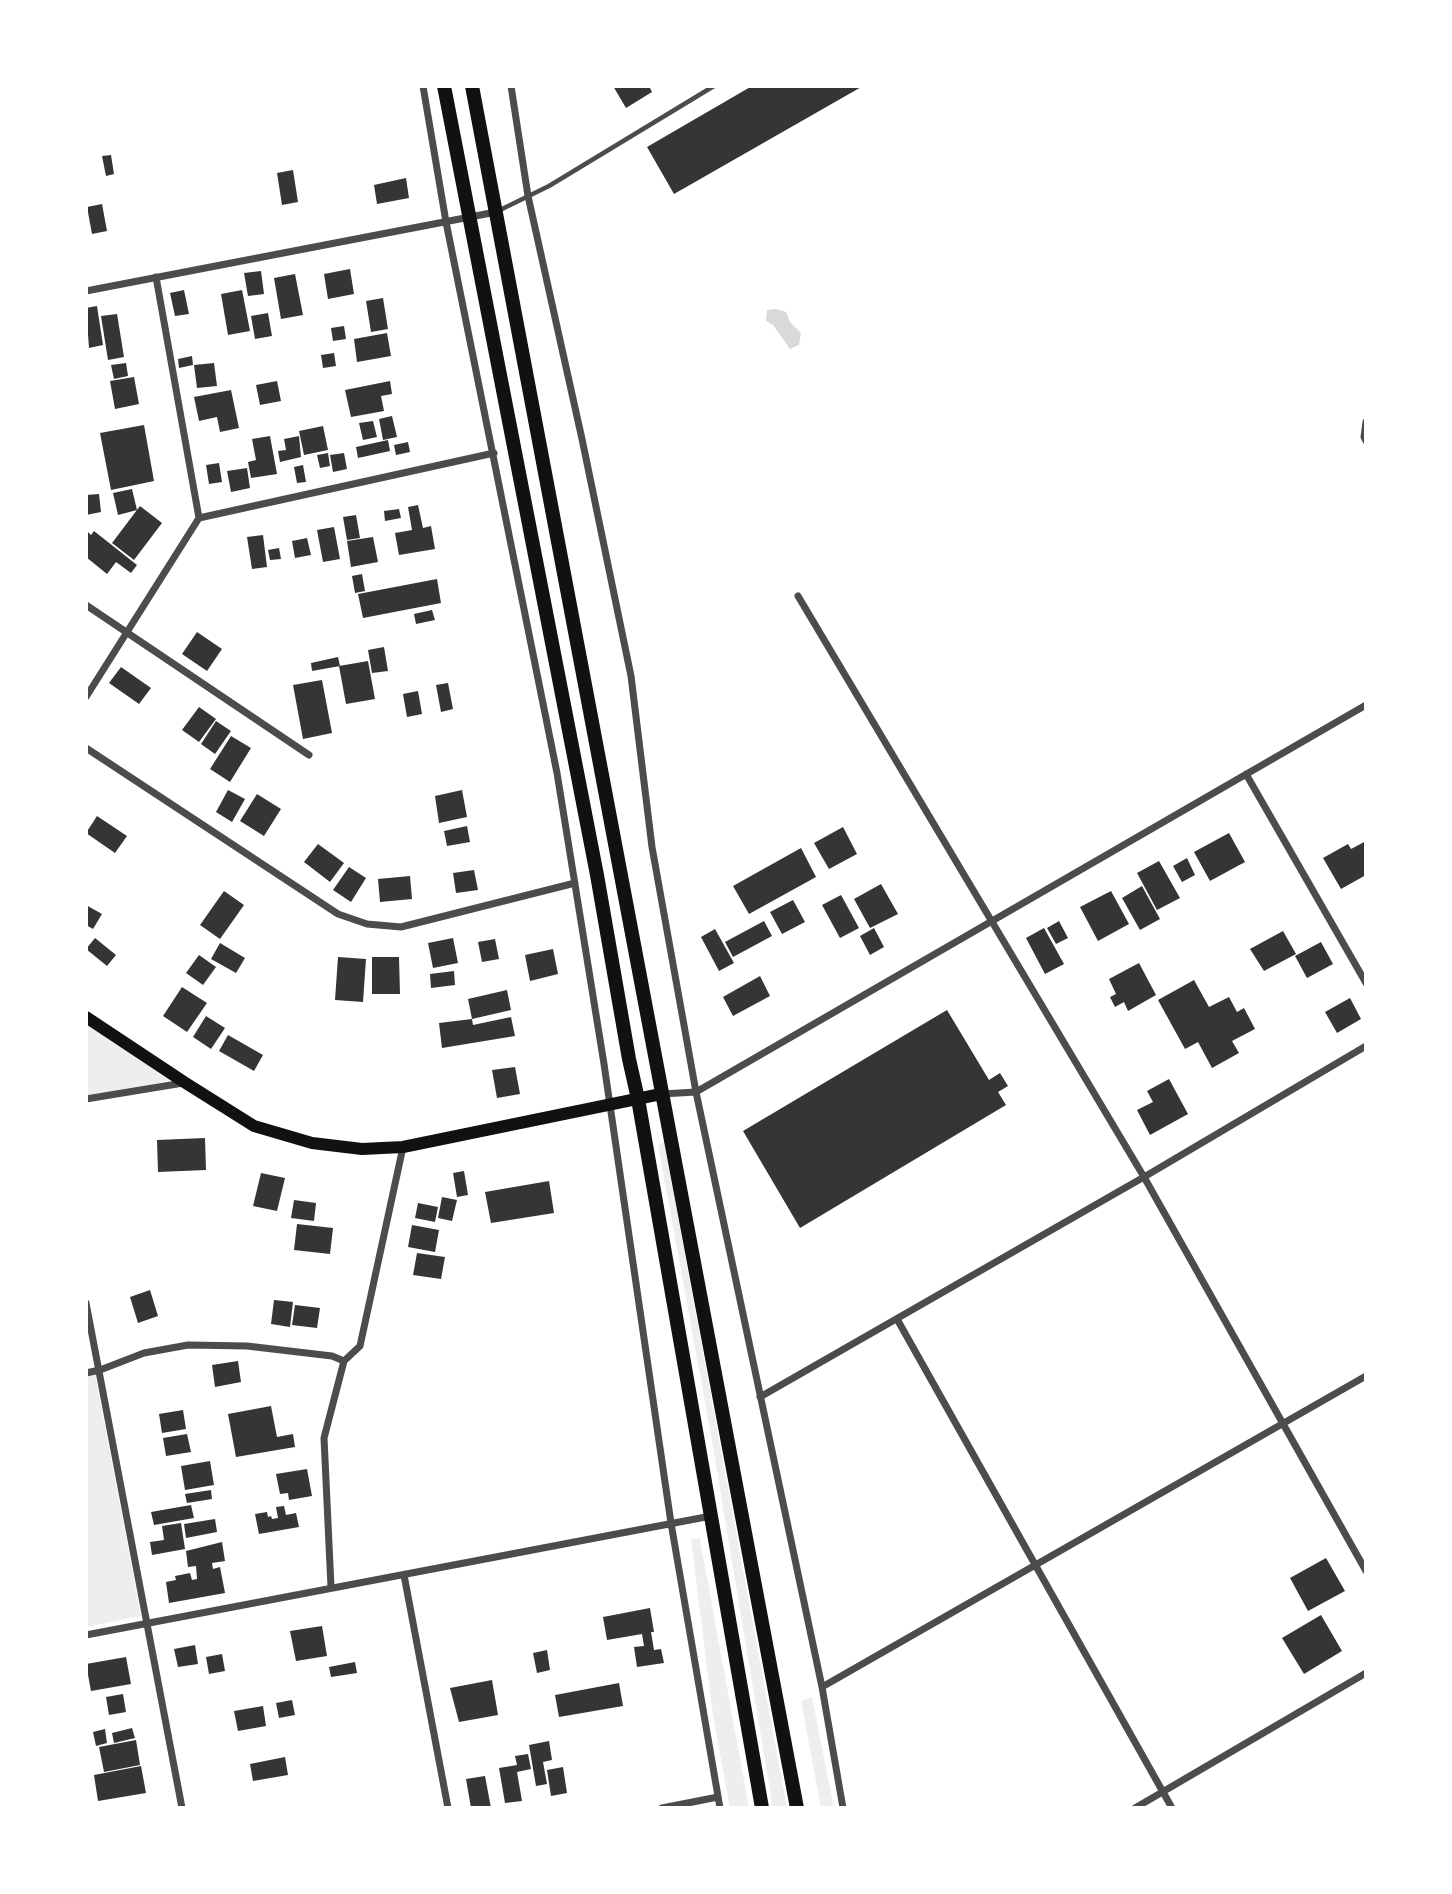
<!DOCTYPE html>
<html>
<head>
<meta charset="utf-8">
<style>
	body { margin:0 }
	#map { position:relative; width:1452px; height:1894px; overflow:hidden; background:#fff; font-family:"Space Grotesk",sans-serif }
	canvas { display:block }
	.frame { position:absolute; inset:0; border:88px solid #fff; pointer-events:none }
</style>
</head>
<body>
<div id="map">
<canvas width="1452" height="1894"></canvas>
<div class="frame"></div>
</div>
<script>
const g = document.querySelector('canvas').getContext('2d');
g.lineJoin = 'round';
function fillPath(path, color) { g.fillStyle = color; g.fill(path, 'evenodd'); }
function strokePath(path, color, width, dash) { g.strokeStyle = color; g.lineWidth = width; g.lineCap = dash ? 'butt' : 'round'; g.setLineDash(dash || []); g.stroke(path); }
fillPath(new Path2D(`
	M86,1020L171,1080L86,1099Z
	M664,1142L787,1808H773L711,1435L658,1145Z
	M95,1374L141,1616L86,1627V1376Z
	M691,1539H700L749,1808H730L713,1716Z
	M812,1697L834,1808H821L801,1701Z`), '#eee');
fillPath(new Path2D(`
	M776,309L786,312L790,322L801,333L799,345L790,349L773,325L766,321L767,310Z`), '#d9d9d9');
fillPath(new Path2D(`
	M613,86H649L652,92L626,108Z
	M752,86H863L674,194L647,147Z
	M111,155L114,174L106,176L102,156Z
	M293,170L298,202L282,205L277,173Z
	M406,178L409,198L377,204L374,185Z
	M102,204L107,231L92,234L87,207Z
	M350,269L354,294L328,299L324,274Z
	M261,271L264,294L248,296L244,273Z
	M295,274L303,315L281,319L274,278Z
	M184,290L189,314L175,316L170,293Z
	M242,290L250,331L228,335L221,294Z
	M383,298L388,329L371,332L366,301Z
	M97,306L103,345L89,348L86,308Z
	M268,313L272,336L255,339L251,316Z
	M117,314L124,357L108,360L101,316Z
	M344,326L346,339L333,341L331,328Z
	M387,333L391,356L357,362L354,339Z
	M334,353L336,366L323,368L321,355Z
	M192,356L193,365L179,368L178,359Z
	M126,363L128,376L114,379L111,365Z
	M214,363L217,386L197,388L194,365Z
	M134,377L139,404L115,409L110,381Z
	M277,381L281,401L260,405L256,385Z
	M390,381L392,394L381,396L384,411L351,417L345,390Z
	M231,390L239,428L220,432L217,417L199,421L194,397Z
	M392,416L397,437L383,440L379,419Z
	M373,421L377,437L363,440L359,423Z
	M144,425L154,481L111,490L100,433Z
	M323,426L328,450L304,455L299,431Z
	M270,436L277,474L251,478L248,462L256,460L252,439Z
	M299,436L301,457L280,462L278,451L286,450L284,439Z
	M388,440L390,451L358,458L356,447Z
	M408,442L410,452L396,455L394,445Z
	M328,453L330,466L320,468L317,455Z
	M344,453L347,469L333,472L330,455Z
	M219,463L222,482L209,484L206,465Z
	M303,465L306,482L297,483L294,467Z
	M247,468L250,488L231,492L227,471Z
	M132,489L137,510L118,515L113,493Z
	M99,494L101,512L86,515V495Z
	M418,505L423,528L431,526L435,549L399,555L395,533L412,530L408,507Z
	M140,506L162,523L134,560L112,543Z
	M399,509L401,518L385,521L384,511Z
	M356,515L360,538L347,540L343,517Z
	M334,527L340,559L323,562L317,530Z
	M86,530L91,535L94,531L137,565L131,573L116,562L107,574L86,557Z
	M263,535L267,567L252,569L247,537Z
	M373,537L378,562L351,567L347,541Z
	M307,538L311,555L295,558L292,541Z
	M279,548L281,559L270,560L268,550Z
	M362,574L365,591L355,593L352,576Z
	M437,579L441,603L363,618L358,594Z
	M432,610L435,620L416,624L414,614Z
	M197,632L222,649L207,671L182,654Z
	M384,647L388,671L372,673L368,650Z
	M338,657L340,666L312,671L311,663Z
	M368,661L375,699L346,704L339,666Z
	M121,667L151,688L139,704L109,683Z
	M322,680L332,733L303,739L293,685Z
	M448,683L453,709L441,712L436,685Z
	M418,691L422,714L407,717L403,694Z
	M199,707L216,719L199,742L182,730Z
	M216,721L231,731L215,754L201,744Z
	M231,736L251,748L230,782L210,769Z
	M228,790L245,799L232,822L216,812Z
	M462,790L467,817L439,823L435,796Z
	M257,794L281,809L264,836L240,821Z
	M97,816L127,836L115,853L86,833Z
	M467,826L470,842L447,846L444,831Z
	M843,827L857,854L829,869L814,843Z
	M1229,833L1245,862L1210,881L1194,852Z
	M1366,841V875L1341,889L1323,858L1348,844L1351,849Z
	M318,844L344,863L330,882L304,862Z
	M801,848L816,877L749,914L733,886Z
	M1187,858L1195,875L1182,882L1173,866Z
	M1159,861L1180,898L1157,910L1137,873Z
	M349,867L366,878L351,902L333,890Z
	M474,870L478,890L456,893L453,873Z
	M410,876L412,899L380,902L378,879Z
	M881,884L898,914L870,928L854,899Z
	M1142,886L1160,919L1140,930L1122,898Z
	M224,891L244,905L220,939L200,925Z
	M1111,891L1129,924L1098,941L1080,907Z
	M841,895L859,928L840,938L822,905Z
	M793,900L805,922L782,934L770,912Z
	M86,905L102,914L93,929L86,925Z
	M764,921L772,936L733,957L725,942Z
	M1059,921L1068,938L1056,944L1047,928Z
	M874,928L884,947L870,955L860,936Z
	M1044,928L1064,964L1045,974L1026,938Z
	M715,929L734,963L719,971L701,937Z
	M1283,931L1296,954L1264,971L1250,949Z
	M95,938L116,955L107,966L86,949Z
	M453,938L458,963L433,968L428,943Z
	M495,939L499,959L482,962L478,942Z
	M1321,942L1333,964L1307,978L1295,956Z
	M220,943L245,958L236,973L211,959Z
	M553,949L558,974L530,981L525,955Z
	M199,955L216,967L203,985L186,973Z
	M338,957L366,959L363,1002L335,1000Z
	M372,957H399L400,994H372Z
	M1139,963L1156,995L1128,1011L1124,1002L1115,1007L1110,997L1116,994L1109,979Z
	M454,971L455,985L431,988L430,974Z
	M760,976L770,996L733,1016L723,997Z
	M1194,980L1209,1007L1229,997L1237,1012L1244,1008L1255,1029L1232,1041L1239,1053L1212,1068L1198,1042L1185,1049L1158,1000Z
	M182,987L207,1003L187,1032L163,1016Z
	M507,990L511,1010L472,1019L468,999Z
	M1350,998L1361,1019L1337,1033L1325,1012Z
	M947,1010L989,1080L1000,1073L1008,1086L998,1092L1006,1105L800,1228L743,1131Z
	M206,1016L225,1028L211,1049L193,1037Z
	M511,1017L515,1036L442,1048L439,1023L472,1019L473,1025Z
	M228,1035L263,1055L254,1071L219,1051Z
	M515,1067L520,1094L497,1098L492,1070Z
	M1169,1079L1188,1114L1150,1135L1137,1110L1153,1102L1147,1091Z
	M205,1138L206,1170L158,1172L157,1140Z
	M464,1171L468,1195L457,1197L453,1173Z
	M261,1173L285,1178L277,1211L253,1206Z
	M549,1181L554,1213L491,1223L485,1192Z
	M442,1197L457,1200L452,1221L438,1218Z
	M294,1200L316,1203L314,1221L291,1218Z
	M418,1203L438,1207L435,1222L415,1218Z
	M297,1224L333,1228L330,1254L294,1250Z
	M412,1225L439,1230L435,1252L408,1247Z
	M417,1253L445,1257L441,1279L413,1275Z
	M150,1290L158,1316L138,1323L130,1297Z
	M274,1300L293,1302L290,1327L271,1324Z
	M295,1305L320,1308L317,1328L292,1325Z
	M238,1361L241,1382L215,1387L212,1365Z
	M271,1406L277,1437L293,1434L295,1447L236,1457L228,1414Z
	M183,1410L186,1429L162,1433L159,1414Z
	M187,1434L191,1452L166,1456L163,1438Z
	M210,1461L214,1485L185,1490L181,1466Z
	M307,1469L312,1496L289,1500L288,1493L280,1494L276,1474Z
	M211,1490L212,1499L187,1503L185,1494Z
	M191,1505L194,1518L154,1525L151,1512Z
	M284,1506L286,1515L296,1513L299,1527L259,1534L255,1514L267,1512L268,1517L271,1516L272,1519L278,1518L276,1507Z
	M215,1519L217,1532L186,1538L184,1524Z
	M181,1523L185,1549L152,1555L150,1542L164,1540L162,1526Z
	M222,1542L225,1561L212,1563L213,1569L220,1567L225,1593L169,1603L166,1582L176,1580L175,1576L190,1573L192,1580L197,1579L196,1566L188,1567L186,1551Z
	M1326,1558L1345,1591L1308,1611L1290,1578Z
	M650,1608L654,1632H651L654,1650L661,1649L664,1663L637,1667L634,1647L644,1646L642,1634L607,1640L603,1617Z
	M1321,1615L1342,1651L1304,1674L1282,1638Z
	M322,1626L327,1656L296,1661L290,1631Z
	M195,1645L198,1664L178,1667L174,1649Z
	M547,1650L550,1670L537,1673L533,1653Z
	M222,1654L225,1671L209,1674L206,1657Z
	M126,1657L131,1684L91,1691L86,1664Z
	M355,1662L357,1673L331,1677L329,1667Z
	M492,1680L498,1715L459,1722L450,1688Z
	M619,1683L623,1706L559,1717L555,1695Z
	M123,1694L126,1712L109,1715L106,1697Z
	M292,1700L295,1715L279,1718L276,1703Z
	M263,1706L266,1726L238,1731L234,1711Z
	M132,1728L135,1738L114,1743L112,1733Z
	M105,1729L107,1743L96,1746L93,1732Z
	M136,1740L140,1765L104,1772L99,1747Z
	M549,1741L552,1760L543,1762L547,1784L536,1786L529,1745Z
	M528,1754L531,1769L517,1772L522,1801L505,1803L499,1768L517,1765L515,1756Z
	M285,1757L288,1775L253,1781L250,1764Z
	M141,1766L146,1793L98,1801L94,1775Z
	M563,1767L567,1793L551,1796L547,1770Z
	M485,1776L491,1808H471L466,1779Z`), '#353535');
strokePath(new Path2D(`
	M500,210L549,186L714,86`), '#4c4c4c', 4.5);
strokePath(new Path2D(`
	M423,86L446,222L557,773L604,1064L671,1523L720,1808
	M511,86L528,196L582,439L631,676L652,847L696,1092L822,1687L843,1808
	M156,277L199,518
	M86,291L496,212
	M1366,422L1364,437L1366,441
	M798,596L1144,1177L1366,1571
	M86,605L309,755
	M86,697L199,518L494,453
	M86,748L338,914L367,924L401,927L575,883
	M1246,774L1366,983
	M662,1094L696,1092L1366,705
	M86,1099L183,1083
	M86,1303L182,1808
	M897,1319L1172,1808
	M86,1373L100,1370L144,1353L188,1345L247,1346L332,1356L344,1361
	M760,1397L1144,1177L1366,1046
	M404,1575L448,1808
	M331,1587L324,1438L344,1361L360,1346L403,1147
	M86,1635L711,1516
	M822,1687L1366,1376
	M662,1808L718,1797
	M1135,1808L1366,1673`), '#4c4c4c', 7);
strokePath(new Path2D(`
	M86,1017L184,1082L254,1126L312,1143L362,1149L403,1147L661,1094`), '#111', 12);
strokePath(new Path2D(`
	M444,86L597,875L629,1059L638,1099L762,1808
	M472,86L797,1808`), '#111', 14);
</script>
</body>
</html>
